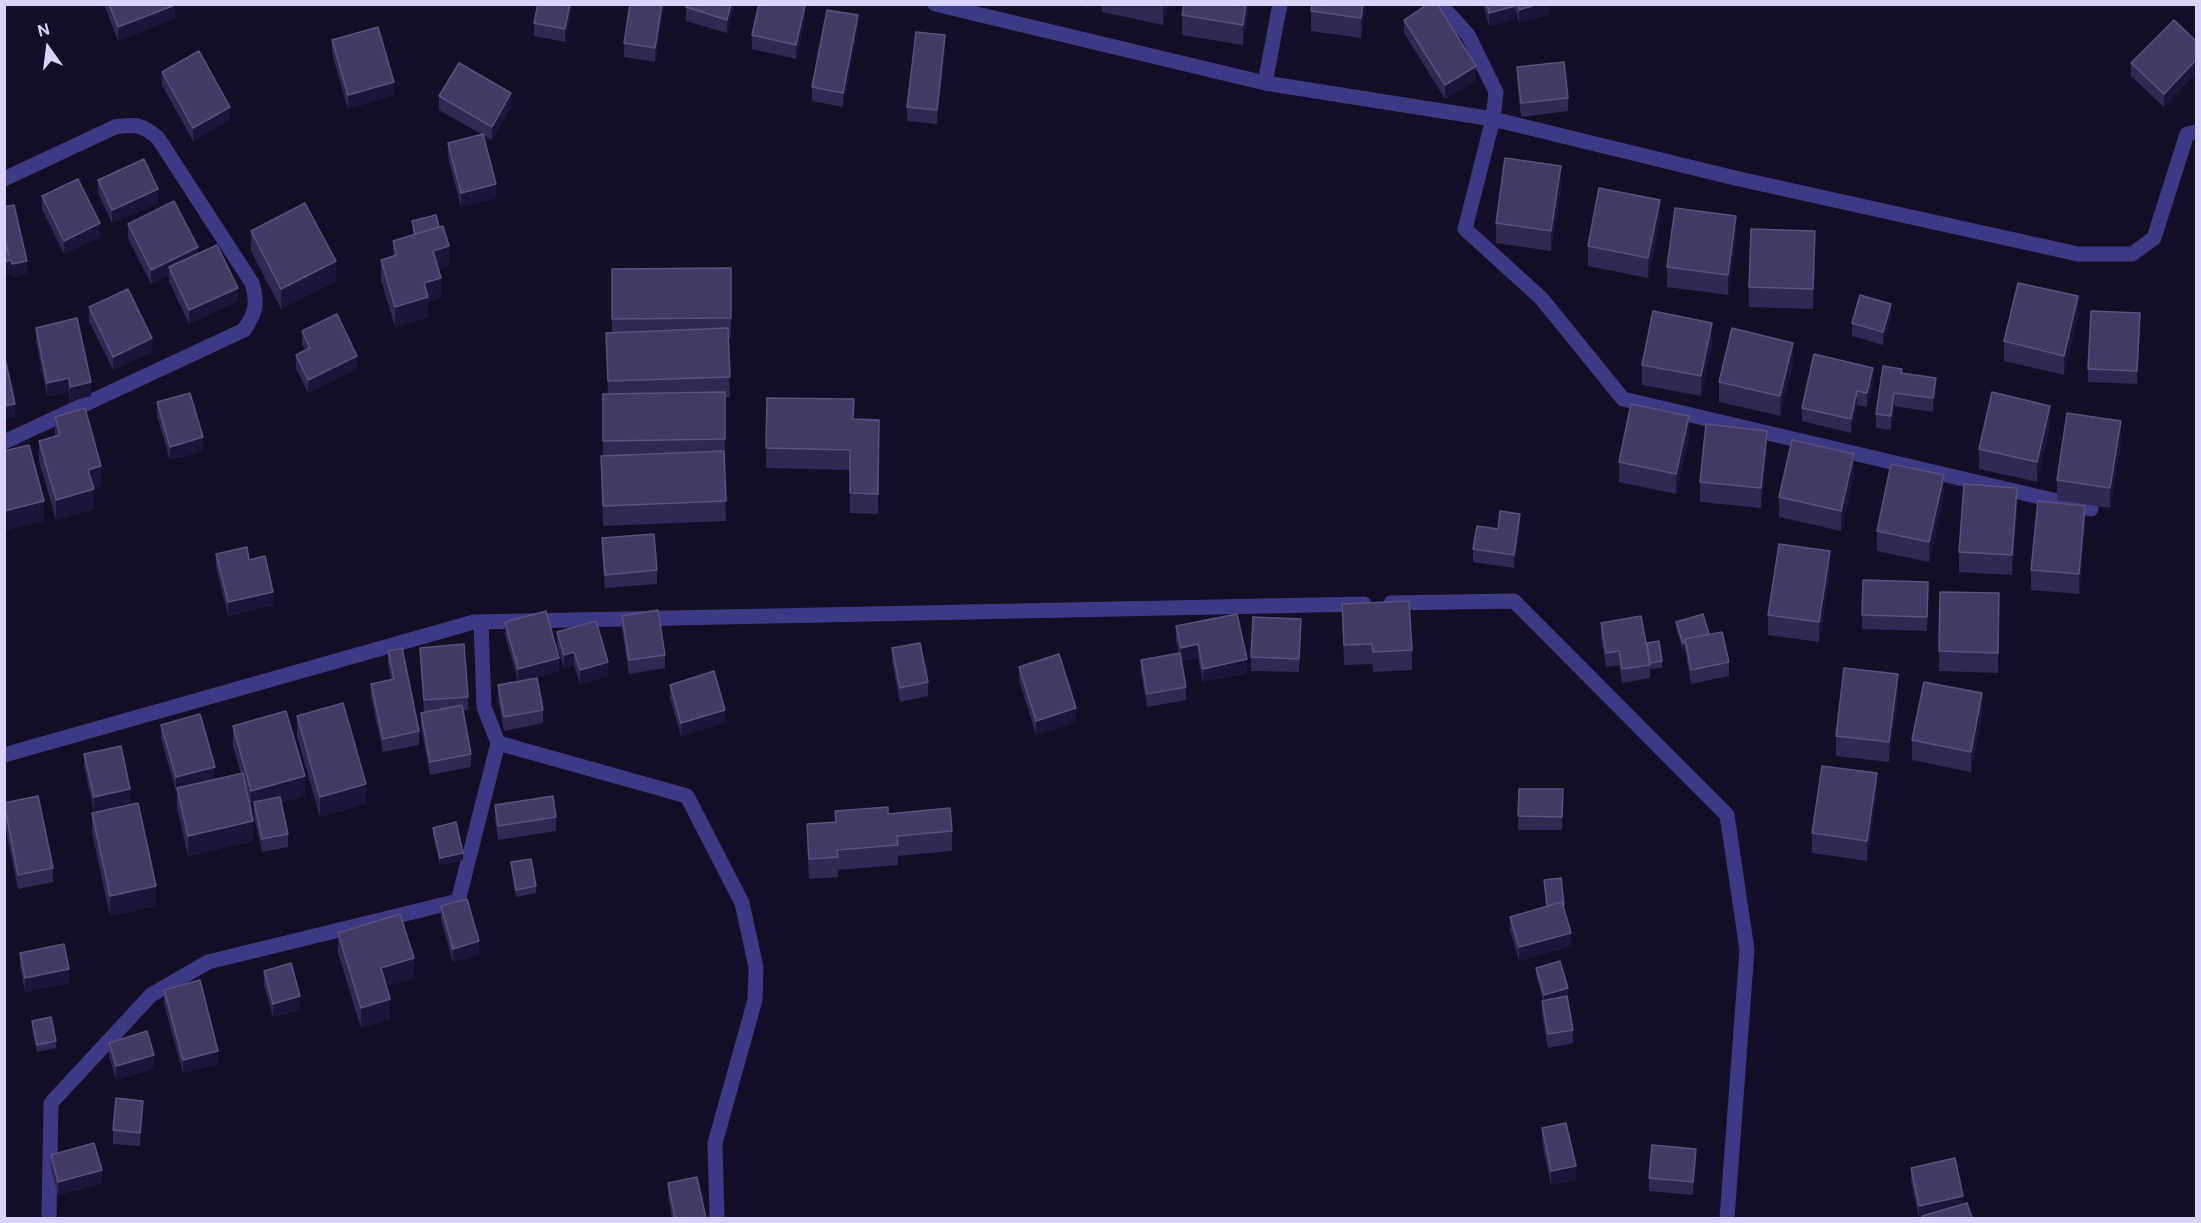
<!DOCTYPE html>
<html>
<head>
<meta charset="utf-8">
<style>
	body { margin:0 }
	#map { position:relative; width:2201px; height:1223px; overflow:hidden; background:#130f26; font-family:"DM Sans",sans-serif }
	canvas { display:block }
	.frame { position:absolute; inset:0; border:6px solid #d9d4ff; pointer-events:none }
	.north { position:absolute; left:18px; top:18px; width:60px; height:60px; -webkit-text-stroke:4px #130f26; paint-order:stroke; rotate:346deg; font-size:16px; font-weight:700; line-height:24px; text-align:center; color:#d9d4ff }
	.north::after { content:''; display:block; margin:auto; width:21px; height:27px; background:#d9d4ff; clip-path:polygon(50% 0,100% 100%,50% 72%,0 100%) }
</style>
</head>
<body>
<div id="map">
<canvas width="2201" height="1223"></canvas>
<div class="frame"></div>
<div class="north">N</div>
</div>
<script>
const g = document.querySelector('canvas').getContext('2d');
g.lineJoin = 'round';
function strokePath(path, color, width, dash) { g.strokeStyle = color; g.lineWidth = width; g.lineCap = dash ? 'butt' : 'round'; g.setLineDash(dash || []); g.stroke(path); }
function fillPath(path, color) { g.fillStyle = color; g.fill(path, 'evenodd'); }
strokePath(new Path2D(`
	M935,4L1265,83L1493,119L1735,178L2078,254H2132L2154,238L2187,134L2196,132
	M1440,4L1468,35L1496,92L1493,119L1465,229L1541,298L1623,399L2091,509
	M1265,83L1280,4
	M4,179L115,127C135,124 142,124 158,138L252,283C258,304 256,312 244,330L4,442
	M1391,603L1514,601L1727,815L1747,950L1727,1218
	M481,622L484,707L498,743L687,796L742,903L756,967L755,1000L715,1143L717,1218
	M4,755L474,622L1364,604
	M49,1218L51,1103L151,995L208,962L458,901L498,743`), '#3d3a85', 15);
fillPath(new Path2D(`
	M104,4H175V18L118,41Z
	M538,4H573L565,42L534,36V23Z
	M630,4H664L655,62L624,57V43Z
	M735,4L727,33L686,21V7Z
	M1073,4H1087V7Z
	M1102,4H1168L1163,25L1102,12Z
	M1184,4H1249L1243,45L1182,35V15Z
	M1366,4L1361,38L1311,31V11Z
	M1483,4H1550V14L1519,23L1515,10V19L1489,26Z
	M805,20L796,59L752,49V35Z
	M1404,20L1476,80L1445,99L1404,33Z
	M2174,20L2164,107L2131,76V63Z
	M858,29L843,107L812,101V87Z
	M332,40L394,95L348,109L332,54Z
	M945,48L937,124L907,121V107Z
	M1517,67L1568,98V111L1521,117L1517,81Z
	M162,72L230,120L193,141L162,85Z
	M439,96L511,107L492,140L483,135L496,198L461,207L448,157V143L481,134L439,110Z
	M98,180L158,203L112,223L98,193Z
	M1561,186L1551,251L1496,243V223Z
	M42,196L100,237L64,254L42,209Z
	M1660,220L1648,278L1588,266V246Z
	M412,221L449,266L438,269L441,298L428,302V317L395,327L381,280V260L393,256V241L413,234Z
	M128,224L198,254L238,301L189,324L169,281V275L151,284L128,238Z
	M251,231L336,281L281,309L251,251Z
	M1736,236L1728,295L1667,287V267Z
	M1815,251L1813,309L1749,307V287Z
	M731,268V338H728L730,397H725V459H724L726,521L603,526L601,456H603V394H608L606,333H612V269Z
	M89,307L152,352L113,370L89,321Z
	M2078,316L2064,375L2004,361V341Z
	M1891,317L1883,345L1852,336V323Z
	M2140,327L2137,384L2088,382V369Z
	M36,328L91,396L70,401L69,392L47,396L36,341Z
	M302,331L357,369L308,393L296,368V355L305,350L302,344Z
	M1712,343L1701,396L1642,385V365Z
	M1793,363L1780,416L1719,402V382Z
	M1902,373L1936,391L1933,412L1894,406L1891,430L1876,428V414Z
	M1873,382L1867,407L1857,405L1851,433L1802,421V408Z
	M767,398L854,419L879,440L878,514L850,513V470L766,468Z
	M157,402L203,451L170,460L157,416Z
	M55,417L101,486L93,488L94,509L56,520L39,461V441L55,437Z
	M2050,426L2037,482L1979,469V449Z
	M1689,436L1676,494L1619,482V462Z
	M2121,441L2110,508L2057,500V480Z
	M1767,451L1761,508L1700,502V482Z
	M1854,474L1841,531L1779,517V497Z
	M1944,495L1929,562L1877,551V531Z
	M2017,508L2012,575L1959,572V552Z
	M2085,526L2079,594L2031,590V570Z
	M1520,527L1514,568L1473,562V549L1498,529Z
	M602,538L657,570V584L605,588L602,552Z
	M216,554L249,560L273,605L228,616L216,567Z
	M1830,571L1819,642L1768,635V615Z
	M1928,596L1927,631L1862,629V615Z
	M1342,604L1412,650V670L1373,672L1372,664L1344,665Z
	M1999,613L1998,673L1939,671V651Z
	M622,616L665,655V668L629,674L622,629Z
	M505,622L559,671L534,678L543,710V723L504,731L498,699V685L518,681L505,635Z
	M1676,622L1709,634L1729,662V676L1691,684L1685,649L1683,650L1676,629Z
	M1601,623L1647,649V643L1662,661V668L1650,669V678L1622,683L1619,665L1606,667L1601,637Z
	M1176,626L1247,673L1203,682L1198,658L1182,661L1186,687V700L1147,707L1141,673V660L1179,653L1176,640Z
	M557,632L608,676L580,684L574,665L564,668L557,646Z
	M1301,632L1299,672L1251,671V657Z
	M420,648L468,697V710L463,711L471,754V767L430,775L421,726V713L424,712L420,661Z
	M892,648L928,682V696L900,702L892,662Z
	M388,651L419,731V745L383,752L371,697V684L391,679L388,664Z
	M1019,667L1076,722L1036,735L1019,680Z
	M670,685L725,723L681,736L670,698Z
	M1898,694L1889,762L1836,756V736Z
	M1982,713L1971,772L1912,760V740Z
	M297,716L366,804L320,817L297,736Z
	M161,725L215,780L241,774L233,746V726L305,796L281,803L288,834V847L262,852L254,816V810L251,811L253,841L188,856L177,808V791H176L161,739Z
	M84,754L130,803L94,811L84,767Z
	M1519,789H1563L1562,830H1518Z
	M1877,793L1867,861L1812,853V833Z
	M4,803L53,868V882L18,889L4,821Z
	M495,805L556,817V831L498,840L495,819Z
	M835,811L888,814L952,831V851L898,856V865L838,870V877L809,879L807,844V824L835,822Z
	M92,813L156,906L110,916L92,833Z
	M433,828L463,860L440,865L433,835Z
	M511,862L536,886V893L516,897L511,869Z
	M1544,880L1564,908L1571,946L1519,961L1510,930V917L1546,906Z
	M441,906L479,955L453,962L441,920Z
	M338,933L414,978L386,986L390,1019L361,1028L338,953Z
	M20,953L69,983L25,992L20,966Z
	M1536,968L1568,995L1555,999L1573,1030V1043L1548,1048L1542,1014V1001H1543L1536,974Z
	M264,971L300,1010L273,1017L264,985Z
	M164,990L218,1064L183,1073L164,1004Z
	M32,1021L56,1041V1048L37,1052L32,1028Z
	M109,1043L154,1069L116,1080L109,1056Z
	M143,1115L140,1146L113,1144V1130Z
	M1542,1128L1576,1180L1551,1185L1542,1142Z
	M51,1155L102,1183L58,1195L51,1169Z
	M1696,1163L1693,1195L1649,1191V1178Z
	M1911,1168L1963,1204L1972,1218H1919L1911,1181Z
	M668,1183L706,1218H672L668,1197Z`), '#312854');
fillPath(new Path2D(`
	M570,4H573L565,42V29Z
	M662,4H664L655,62V48Z
	M731,4H735L727,33V20Z
	M1163,4H1168L1163,25Z
	M1246,4H1249L1243,45V25Z
	M1363,4H1366L1361,38V18Z
	M1538,4H1550V14L1519,23V10Z
	M175,5V18L118,41V27Z
	M805,6V20L796,59V45Z
	M1515,6V19L1489,26V13Z
	M858,15V29L843,107V93Z
	M945,35V48L937,124V110Z
	M2196,60V74L2164,107V94Z
	M1476,66V80L1445,99V85Z
	M394,82V95L348,109V95Z
	M511,93V107L492,140V127Z
	M230,107V120L193,141V128Z
	M1561,166V186L1551,251V231Z
	M496,184V198L461,207V193Z
	M158,189V203L112,223V210Z
	M1660,200V220L1648,278V258Z
	M1736,216V236L1728,295V275Z
	M100,223V237L64,254V241Z
	M1815,231V251L1813,309V289Z
	M449,246V266L433,271V251Z
	M198,247V260L169,267V275L151,284V270Z
	M11,260V274L4,276V262Z
	M27,261V274L12,278V264Z
	M336,261V281L281,309V289Z
	M441,278V298L428,302V317L395,327V307L424,283Z
	M238,288V301L189,324V310Z
	M2078,296V316L2064,375V356Z
	M1891,304V317L1883,345V332Z
	M2140,313V327L2137,384V371Z
	M1712,323V343L1701,396V376Z
	M152,338V352L113,370V357Z
	M1793,343V363L1780,416V396Z
	M357,356V369L308,393V380Z
	M1873,368V382L1867,407V393Z
	M69,378V392L47,396V383Z
	M1936,378V391L1933,412V398Z
	M91,382V396L70,401V387Z
	M1857,391V405L1851,433V419Z
	M1894,393V406L1891,430V416Z
	M15,404V417L4,419V406Z
	M2050,406V426L2037,482V462Z
	M1689,416V436L1676,494V474Z
	M2121,421V441L2110,508V488Z
	M1767,431V451L1761,508V488Z
	M203,437V451L170,460V447Z
	M1854,454V474L1841,531V511Z
	M101,466V486L88,490V470Z
	M1944,475V495L1929,562V542Z
	M2017,488V508L2012,575V555Z
	M94,489V509L56,520V500Z
	M44,501V521L4,531V511Z
	M2085,506V526L2079,594V574Z
	M1520,514V527L1514,568V555Z
	M1830,551V571L1819,642V622Z
	M273,592V605L228,616V602Z
	M1999,593V613L1998,673V653Z
	M1683,643H1685V649L1683,650Z
	M1198,644V658L1181,661V648Z
	M574,652V665L564,668V655Z
	M559,658V671L518,683V669Z
	M1247,659V673L1203,682V669Z
	M608,662V676L580,684V670Z
	M1898,674V694L1889,762V742Z
	M1982,693V713L1971,772V752Z
	M1076,708V722L1036,735V721Z
	M725,710V723L681,736V723Z
	M215,767V780L176,791V777Z
	M1877,773V793L1867,861V841Z
	M305,776V796L256,810L254,802V810L251,811V791Z
	M366,784V804L320,817V797Z
	M130,789V803L94,811V797Z
	M253,821V841L188,856V836Z
	M463,853V860L440,865V858Z
	M156,886V906L110,916V896Z
	M1571,933V946L1519,961V947Z
	M479,941V955L453,962V949Z
	M414,958V978L381,988V968Z
	M69,969V983L25,992V978Z
	M1568,988V995L1544,1001V995Z
	M300,996V1010L273,1017V1004Z
	M390,999V1019L361,1028V1008Z
	M218,1051V1064L183,1073V1060Z
	M154,1055V1069L116,1080V1066Z
	M143,1101V1115L140,1146V1133Z
	M1696,1149V1163L1693,1195V1182Z
	M1576,1166V1180L1551,1185V1171Z
	M102,1170V1183L58,1195V1182Z
	M1963,1196V1210L1922,1216V1218H1919V1206Z`), '#1d163a');
const building = new Path2D(`
	M109,4H175V5L118,27Z
	M538,4H570L565,29L534,23Z
	M630,4H662L655,48L624,43Z
	M687,4H731L727,20L686,7Z
	M759,4H797L805,6L796,45L752,35Z
	M1184,4H1246L1243,25L1182,15Z
	M1312,4H1363L1361,18L1311,11Z
	M1428,4H1437L1476,66L1445,85L1404,20Z
	M1487,4H1515V6L1489,13Z
	M1518,4H1538L1519,10Z
	M827,10L858,15L843,93L812,87Z
	M2174,20L2196,41V60L2164,94L2131,63Z
	M378,27L394,82L348,95L332,40Z
	M916,32L945,35L937,110L907,107Z
	M199,51L230,107L193,128L162,72Z
	M1564,62L1568,98L1521,103L1517,67Z
	M459,63L511,93L492,127L439,96Z
	M483,134L496,184L461,193L448,143Z
	M1505,158L1561,166L1551,231L1496,223Z
	M144,159L158,189L112,210L98,180Z
	M78,179L100,223L64,241L42,196Z
	M1599,188L1660,200L1648,258L1588,246Z
	M174,201L198,247L151,270L128,224Z
	M305,203L336,261L281,289L251,231Z
	M14,205L27,261L12,264L11,260L4,262V240L9,256L4,235V207Z
	M1675,208L1736,216L1728,275L1667,267Z
	M436,215L439,227L415,234L412,221Z
	M443,226L449,246L433,251L441,278L424,283L428,297L395,307L381,260L397,255L393,241Z
	M1751,229L1815,231L1813,289L1749,287Z
	M217,245L238,288L189,310L169,267Z
	M731,268V318L612,319V269Z
	M2018,283L2078,296L2064,356L2004,341Z
	M128,289L152,338L113,357L89,307Z
	M1860,295L1891,304L1883,332L1852,323Z
	M1653,311L1712,323L1701,376L1642,365Z
	M2091,311L2140,313L2137,371L2088,369Z
	M337,314L357,356L308,380L296,355L310,348L302,331Z
	M77,318L91,382L70,387L69,378L47,383L36,328Z
	M728,328L730,377L608,381L606,333Z
	M1732,328L1793,343L1780,396L1719,382Z
	M4,354L15,404L4,406Z
	M1814,354L1873,368L1867,393L1857,391L1851,419L1802,408Z
	M1883,366L1902,369L1901,373L1936,378L1933,398L1894,393L1891,416L1876,414Z
	M725,392V439L603,441V394Z
	M1992,392L2050,406L2037,462L1979,449Z
	M190,393L203,437L170,447L157,402Z
	M767,398L854,399L853,419L879,420L878,494L850,493V450L766,448Z
	M1631,404L1689,416L1676,474L1619,462Z
	M85,408L101,466L88,470L94,489L56,500L39,441L60,435L55,417Z
	M2067,413L2121,421L2110,488L2057,480Z
	M1706,424L1767,431L1761,488L1700,482Z
	M1792,440L1854,454L1841,511L1779,497Z
	M29,445L44,501L4,511V451Z
	M724,451L726,501L603,506L601,456Z
	M1891,464L1944,475L1929,542L1877,531Z
	M1964,484L2017,488L2012,555L1959,552Z
	M2038,501L2085,506L2079,574L2031,570Z
	M1500,511L1520,514L1514,555L1473,549L1477,526L1498,529Z
	M654,534L657,570L605,575L602,538Z
	M1779,544L1830,551L1819,622L1768,615Z
	M247,547L249,560L265,556L273,592L228,602L216,554Z
	M1863,580L1928,582L1927,617L1862,615Z
	M1940,592L1999,593L1998,653L1939,651Z
	M1409,601L1412,650L1373,652L1372,644L1344,645L1342,604Z
	M658,610L665,655L629,660L622,616Z
	M546,611L559,658L518,669L505,622Z
	M1237,614L1247,659L1203,669L1198,644L1181,648L1176,626Z
	M1703,614L1709,634L1685,639V643H1683L1676,622Z
	M1641,616L1650,665L1622,669L1619,651L1606,653L1601,623Z
	M1253,617L1301,619L1299,659L1251,657Z
	M596,621L608,662L580,670L574,652L564,655L557,632Z
	M1722,632L1729,662L1691,670L1685,639Z
	M1659,641L1662,661L1650,663L1647,643Z
	M920,643L928,682L900,688L892,648Z
	M464,644L468,697L424,700L420,648Z
	M402,648L419,731L383,739L371,684L394,679L388,651Z
	M1180,653L1186,687L1147,694L1141,660Z
	M1059,654L1076,708L1036,721L1019,667Z
	M1844,668L1898,674L1889,742L1836,736Z
	M714,671L725,710L681,723L670,685Z
	M537,678L543,710L504,717L498,685Z
	M1924,682L1982,693L1971,752L1912,740Z
	M343,703L366,784L320,797L297,716Z
	M462,705L471,754L430,762L421,713Z
	M286,711L305,776L251,791L233,726Z
	M200,714L215,767L176,777L161,725Z
	M121,746L130,789L94,797L84,754Z
	M1822,766L1877,773L1867,841L1812,833Z
	M243,773L253,821L188,836L177,788Z
	M1519,789H1563L1562,817L1518,816Z
	M38,796L53,868L18,875L4,803Z
	M553,796L556,817L498,826L495,805Z
	M280,797L288,834L262,839L254,802Z
	M138,803L156,886L110,896L92,813Z
	M888,807V814L950,808L952,831L897,836L898,845L837,850L838,857L809,859L807,824L836,822L835,811Z
	M456,822L463,853L440,858L433,828Z
	M531,859L536,886L516,890L511,862Z
	M1561,878L1564,905L1562,902L1547,906L1544,880Z
	M467,899L479,941L453,949L441,906Z
	M1562,902L1571,933L1519,947L1510,917Z
	M400,914L414,958L381,968L390,999L361,1008L338,933Z
	M64,944L69,969L25,978L20,953Z
	M1560,961L1568,988L1544,995L1536,968Z
	M291,963L300,996L273,1004L264,971Z
	M200,980L218,1051L183,1060L164,990Z
	M1567,996L1573,1030L1548,1034L1542,1001Z
	M51,1017L56,1041L37,1045L32,1021Z
	M147,1031L154,1055L116,1066L109,1043Z
	M116,1098L143,1101L140,1133L113,1130Z
	M1566,1123L1576,1166L1551,1171L1542,1128Z
	M94,1143L102,1170L58,1182L51,1155Z
	M1652,1145L1696,1149L1693,1182L1649,1178Z
	M1955,1158L1963,1196L1919,1206L1911,1168Z
	M697,1177L706,1218H675L668,1183Z
	M1967,1203L1972,1218H1923L1922,1216Z`);
fillPath(building, '#433a66');
strokePath(building, '#5a527e', 1.5);
</script>
</body>
</html>
